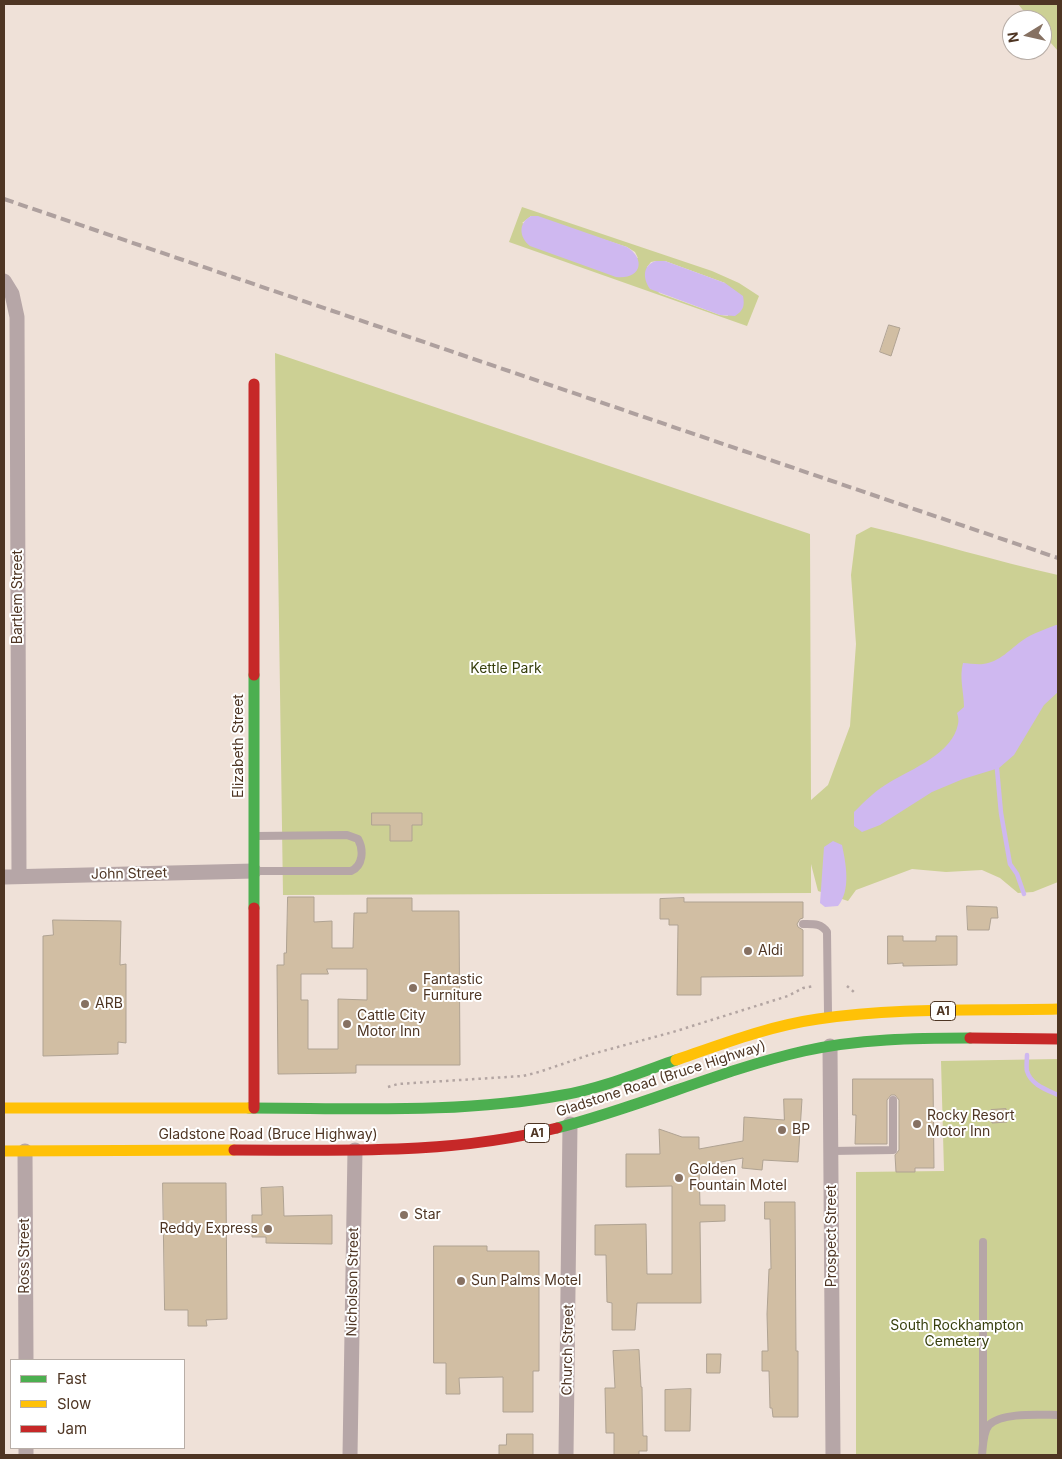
<!DOCTYPE html>
<html>
<head>
<meta charset="utf-8">
<style>
	body { margin:0 }
	#map { position:relative; width:1062px; height:1459px; overflow:hidden; background:#efe1d8; font-family:Inter,sans-serif }
	canvas { display:block }
	.frame { position:absolute; inset:0; border:5px solid #4e3523; pointer-events:none }
	.legend { position:absolute; left:10px; top:1359px; width:175px; height:90px; box-sizing:border-box; background:#fff; border:1px solid #b8aea7; margin:0; padding:6px 9px; list-style:none; font-size:15px; color:#4e3523 }
	.legend li { display:flex; align-items:center; gap:10px; height:25px }
	.legend b { width:25px; border:1px solid #b8aea7 }
	.north { position:absolute; left:1002px; top:10px; width:50px; height:50px; box-sizing:border-box; background:#fff; border:1px solid #b8aea7; border-radius:50%; rotate:261deg; font-size:14px; font-weight:700; line-height:20px; text-align:center; color:#4e3523 }
	.north::after { content:''; display:block; margin:auto; width:18px; height:22px; background:#867162; clip-path:polygon(50% 0,100% 100%,50% 72%,0 100%) }
</style>
</head>
<body>
<div id="map">
<canvas width="1062" height="1459"></canvas>
<div class="frame"></div>
<ul class="legend">
<li><b style="height:6px;background:#4caf50"></b>Fast</li>
<li><b style="height:6px;background:#ffc107"></b>Slow</li>
<li><b style="height:6px;background:#c62828"></b>Jam</li>
</ul>
<div class="north">N</div>
</div>
<script>
const g = document.querySelector('canvas').getContext('2d');
g.lineJoin = 'round';
function fillPath(path, color) { g.fillStyle = color; g.fill(path, 'evenodd'); }
function strokePath(path, color, width, dash) { g.strokeStyle = color; g.lineWidth = width; g.lineCap = dash ? 'butt' : 'round'; g.setLineDash(dash || []); g.stroke(path); }
function label(font, color, halo, rows, align = 'center') {
  g.font = font + ' Inter,sans-serif'; g.lineWidth = 4; g.setLineDash([]); g.textBaseline = 'middle'; g.strokeStyle = halo; g.fillStyle = color; for (const [text, x, y, turn = 0] of rows) {
    g.save(); g.translate(x, y); g.rotate((+turn || 0) * Math.PI / 180); g.textAlign = isNaN(turn) ? turn : align; if (halo) g.strokeText(text, 0, 0); g.fillText(text, 0, 0); g.restore();
  }
}
fillPath(new Path2D(`
	M1018,4H1058V51L1042,33V20H1031Z
	M522,207L712,271L739,283L759,296L747,326L509,242ZM531,216L627,247L635,252L638,258L522,223ZM656,261H665L725,283L728,316L720,315L659,293L647,267L651,262Z
	M275,353L810,534L811,800L828,785L850,726L856,644L851,575L856,535L871,527C934,542 995,561 1058,575V882L1033,892L1018,893L1000,878L982,870L946,872L912,869L856,890L848,901L818,891L811,864V893L283,895Z
	M1058,1059V1455H856V1172L944,1171L941,1061Z`), '#ccd094');
fillPath(new Path2D(`
	M531,216H538L627,247C647,260 640,280 616,277L530,246C519,237 518,223 531,216Z
	M656,261H665L725,283L743,296C745,306 743,311 735,316L720,315L650,289C643,279 642,265 656,261Z
	M1056,625H1058V692L1044,705L1014,755L999,768L963,779L932,792L880,825L862,832L854,826V812C865,801 876,790 890,782C912,769 953,753 958,724C959,721 958,716 957,713L964,707C964,692 959,678 963,663C969,663 977,665 983,664C1000,662 1010,649 1023,640C1033,633 1046,629 1056,625Z
	M833,841L842,845C846,864 851,890 838,906L825,907L820,903L824,847Z`), '#cfb8f0');
strokePath(new Path2D(`
	M997,769L1001,813L1010,864L1017,874L1024,894
	M1027,1055C1027,1060 1026,1067 1027,1071C1031,1085 1047,1090 1058,1095`), '#cfb8f0', 4.5);
const building = new Path2D(`
	M889,325L900,328L891,356L880,352Z
	M372,813H422V825H412V841H390V825H372Z
	M288,897H314V922L332,921V948H353L354,913H367V898H412V911H459L460,1065H356V1073L278,1074L277,965H284V953H286ZM327,969H367V1000L338,999V1049H308V1000H301V974H328Z
	M684,898V902H803V918L800,919L797,924L798,927L803,930V976L701,977V995H677L678,925H669V919H660V899Z
	M967,906L997,907L998,918H991L989,930H968Z
	M53,920L121,921L120,965L126,964V1043L118,1042V1054L43,1056V936L53,935Z
	M888,936H903V941H936V936H957V965L903,966V963L888,964Z
	M853,1079H933L934,1168H915V1172H896L895,1155L899,1150V1100L895,1095H891L887,1100V1144H855L856,1115H853Z
	M784,1099H802L798,1162L763,1160L762,1170L742,1168L743,1158L699,1166L700,1205H725V1221L700,1222L701,1303H637L635,1330H612V1303L607,1302L606,1255H595V1225L646,1224L647,1274H672V1186L626,1187V1154H660L659,1129L682,1137H699V1149L743,1141L744,1117L784,1120Z
	M1006,1109L1007,1122L992,1123L991,1110Z
	M163,1183H226L227,1319L206,1320L207,1326H188V1310H165Z
	M283,1187L284,1216L332,1215V1244L266,1243V1237H252V1215H262L261,1188Z
	M765,1202H795L796,1351H798V1417H773L772,1408H770L769,1371H762V1351H768L767,1314L769,1269H771L770,1219H765Z
	M434,1246H487V1251H539V1371H533V1412H503V1377L459,1378L460,1394H446V1363H434Z
	M639,1350L641,1387H642L643,1436H647V1451H639V1455H614V1433H606L605,1388H615L613,1351Z
	M707,1354H721L720,1373H707Z
	M691,1389L690,1431H665V1390Z
	M507,1434H533V1455H499V1445H506Z`);
fillPath(building, '#d1bea3');
strokePath(building, '#afa292', 1);
strokePath(new Path2D(`
	M847,986L855,993
	M388,1087L398,1084L523,1076L539,1072L592,1054L673,1032L788,996L803,988L814,986`), '#b3a5a2', 2.5, [2.5, 4]);
strokePath(new Path2D(`
	M256,836L347,835L358,839C364,850 363,866 351,871H257
	M803,924C813,924 821,923 827,932L828,1013
	M832,1151L893,1150V1100
	M983,1242V1442
	M982,1455C983,1446 983,1432 989,1425C1002,1412 1040,1415 1058,1415`), '#b6a6a7', 8);
strokePath(new Path2D(`
	M4,281L12,294L17,317L19,876
	M4,877L254,871
	M830,1046L833,1455
	M25,1151L26,1360
	M26,1448V1455
	M350,1455L355,1150
	M566,1455L570,1124`), '#b6a6a7', 15);
strokePath(new Path2D(`
	M254,675V908
	M249,1108C353,1108 460,1114 563,1095C602,1088 639,1073 676,1060
	M557,1128C641,1107 720,1070 804,1051C858,1039 915,1038 970,1038`), '#4caf50', 11);
strokePath(new Path2D(`
	M676,1060C722,1044 769,1026 818,1019C897,1007 978,1011 1058,1009
	M4,1108H249
	M4,1151L234,1150`), '#ffc107', 11);
strokePath(new Path2D(`
	M254,384V675
	M254,908V1108
	M970,1038L1058,1039
	M234,1150C344,1150 449,1155 557,1128`), '#c62828', 11);
strokePath(new Path2D(`
	M4,199L1058,558`), '#aea09e', 4, [10, 5]);
for (const [x, y, r, color] of [
	[748,951,5,"#867162"],
	[413,988,5,"#867162"],
	[85,1004,5,"#867162"],
	[347,1024,5,"#867162"],
	[917,1124,5,"#867162"],
	[782,1130,5,"#867162"],
	[679,1178,5,"#867162"],
	[404,1215,5,"#867162"],
	[268,1229,5,"#867162"],
	[461,1281,5,"#867162"]
]) { const dot = new Path2D(); dot.arc(x, y, r, 0, 2 * Math.PI); g.fillStyle = color; g.fill(dot); strokePath(dot, '#fff', 2); }
for (const [x, y, w] of [
	[943,1011,25],
	[537,1133,25]
]) { const box = new Path2D(); box.roundRect(x - w / 2, y - 9.5, w, 19, 4); g.fillStyle = '#fff'; g.fill(box); strokePath(box, '#4e3523', 1); }
label('bold 12px', '#4e3523', null, [
	["A1",943,1011],
	["A1",537,1133]
]);
label('14px', '#4e3523', '#fff', [
	["Bartlem Street",18,597,-90],
	["Elizabeth Street",239,746,-90],
	["John Street",129,874,-1],
	["Gladstone Road (Bruce Highway)",661,1079,-18],
	["Gladstone Road (Bruce Highway)",268,1135],
	["Prospect Street",832,1236,-90],
	["Ross Street",25,1256,-90],
	["Nicholson Street",353,1282,-89],
	["Church Street",568,1350,-89]
]);
label('14px', '#373f0d', '#fff', [
	["Kettle Park",506,669],
	["South Rockhampton",957,1326],
	["Cemetery",957,1342]
]);
label('14px', '#4e3523', '#fff', [
	["Aldi",758,951],
	["Fantastic",423,980],
	["Furniture",423,996],
	["ARB",95,1004],
	["Cattle City",357,1016],
	["Motor Inn",357,1032],
	["Rocky Resort",927,1116],
	["Motor Inn",927,1132],
	["BP",792,1130],
	["Golden",689,1170],
	["Fountain Motel",689,1186],
	["Star",414,1215],
	["Reddy Express",258,1229,"right"],
	["Sun Palms Motel",471,1281]
], 'left');
</script>
</body>
</html>
